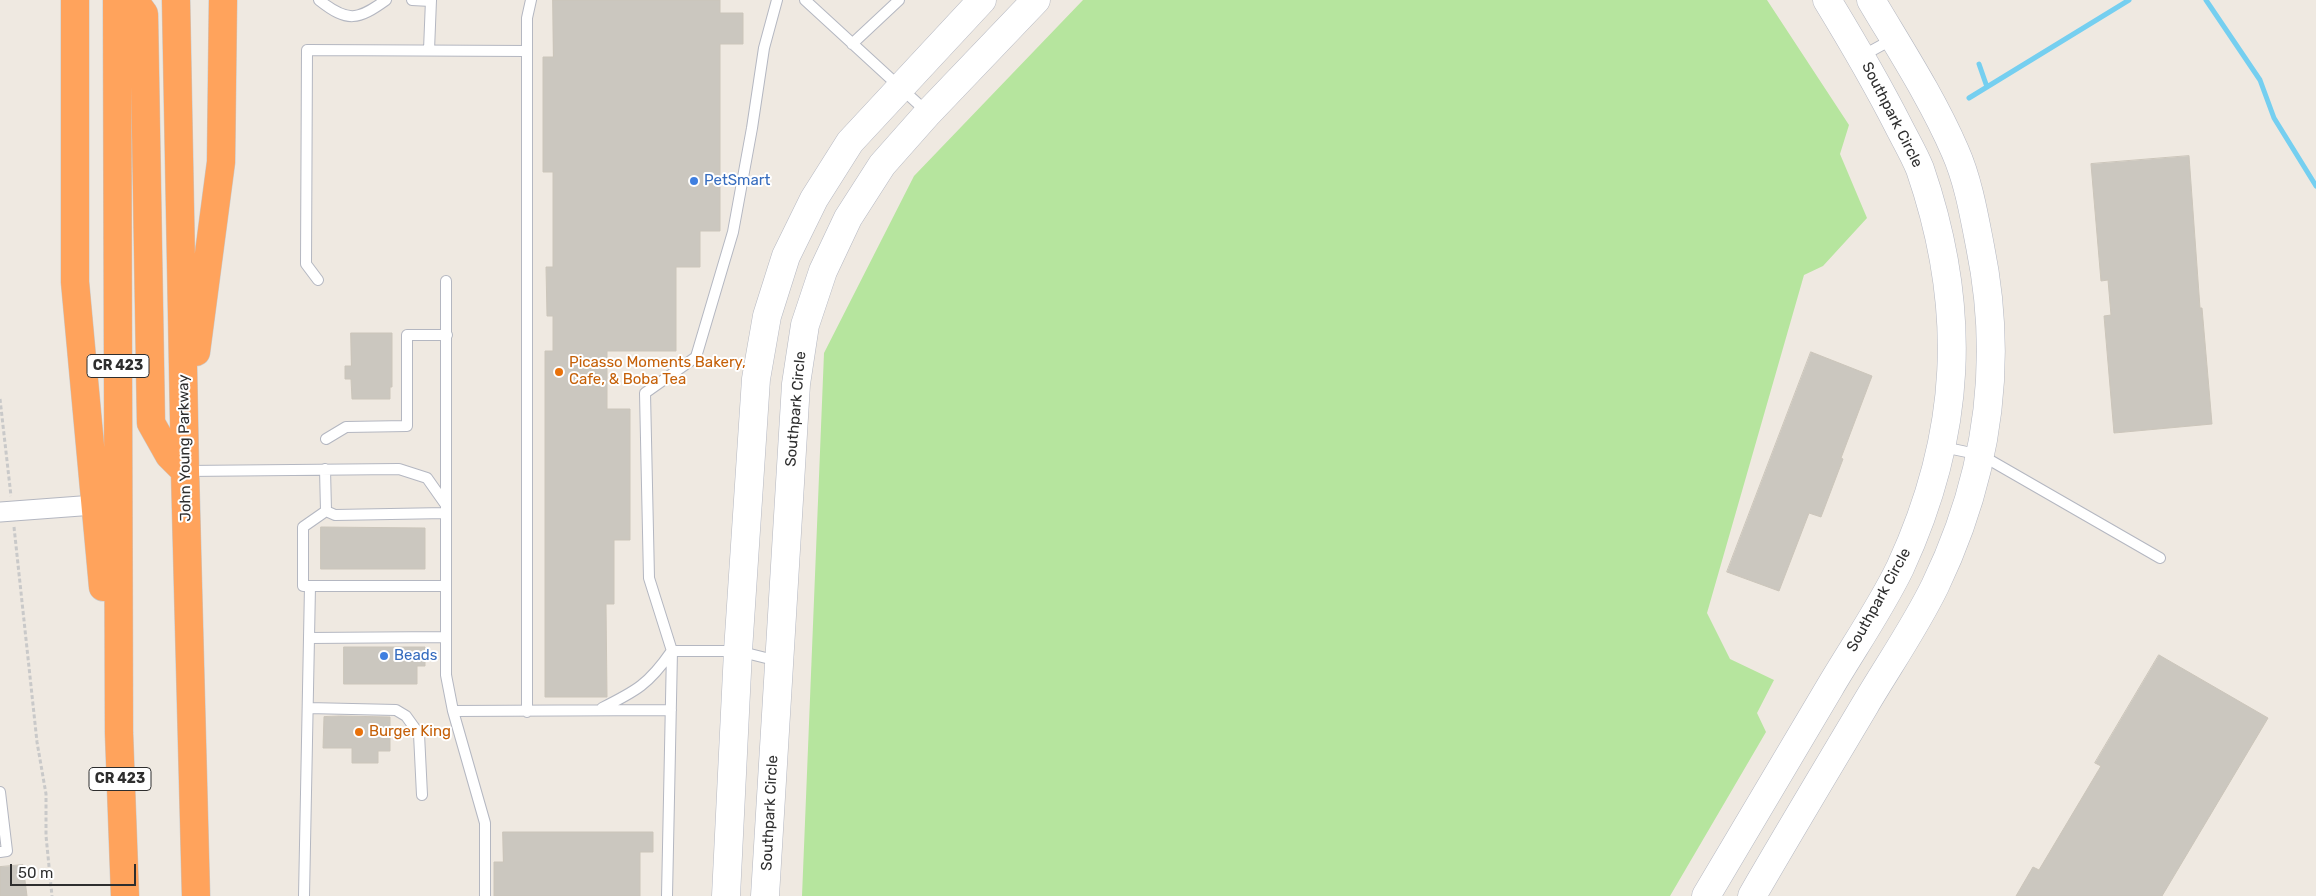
<!DOCTYPE html>
<html>
<head>
<meta charset="utf-8">
<style>
	body { margin:0 }
	#map { position:relative; width:2316px; height:896px; overflow:hidden; background:#efe9e1; font-family:Rubik,sans-serif }
	canvas { display:block }
	.scale { position:absolute; left:10px; top:864px; width:126px; height:22px; box-sizing:border-box; border:2px solid #2e2e2e; border-top:0; padding-left:6px; font-size:15px; line-height:18px; white-space:nowrap; color:#2e2e2e; -webkit-text-stroke:4px #fff; paint-order:stroke }
</style>
</head>
<body>
<div id="map">
<canvas width="2316" height="896"></canvas>
<div class="scale">50 m</div>
</div>
<script>
const ctx = document.querySelector('canvas').getContext('2d');
ctx.lineJoin = 'round';
function fillPath(path, color) { ctx.fillStyle = color; ctx.fill(path, 'evenodd'); }
function trace(path, color, width, dash) { ctx.strokeStyle = color; ctx.lineWidth = width; ctx.lineCap = dash ? 'butt' : 'round'; ctx.setLineDash(dash || []); ctx.stroke(path); }
function write(font, color, halo, rows, align = 'center') {
  ctx.font = font + ' Rubik,sans-serif'; ctx.lineWidth = 4; ctx.setLineDash([]); ctx.textBaseline = 'middle'; ctx.strokeStyle = halo; ctx.fillStyle = color; for (const [text, x, y, turn = 0] of rows) {
    ctx.save(); ctx.translate(x, y); ctx.rotate((+turn || 0) * Math.PI / 180); ctx.textAlign = isNaN(turn) ? turn : align; if (halo) ctx.strokeText(text, 0, 0); ctx.fillText(text, 0, 0); ctx.restore();
  }
}
const green = new Path2D(`
	M1083,0H1767L1849,125L1840,154L1867,218L1823,266L1804,275L1707,613L1730,659L1774,680L1757,713L1766,732L1670,896H802L824,353L914,176Z`);
const stream = new Path2D(`
	M2206,0L2260,80L2274,118L2316,186
	M1979,64L1987,87
	M1969,98L2129,0`);
const building = new Path2D(`
	M553,0H720V13H743V44H720V231H700V267H676V351H607V409H630V540H614V604H606L607,697H545V351H553V316H547L546,267H553V172H543V57H553Z
	M2189,156L2200,308H2202L2212,424L2114,433L2104,316L2111,315L2108,280L2101,281L2091,164Z
	M351,333H392V387H390V399H352L351,379H345V366H351Z
	M1811,352L1872,376L1841,458L1843,459L1821,517L1809,513L1779,591L1727,572Z
	M321,527L425,528V569H321Z
	M344,647H425V666H417V684H344Z
	M2159,655L2268,718L2162,896H2016L2033,867L2039,870L2101,766L2095,763Z
	M340,716L390,717V751H378V763H352V748H323L324,717Z
	M503,832H653V852H640V896H494V862H503Z
	M23,865L27,896H0V867Z`);
const path = new Path2D(`
	M0,399L11,496
	M14,527L37,742L46,794V836L52,896`);
const lane = new Path2D(`
	M319,0C348,23 358,20 386,0
	M412,0L431,1
	M805,0L927,112
	M852,44L899,0
	M429,50L431,0
	M1862,56L1893,39
	M318,280L306,264L307,50L527,51
	M446,281V675L453,711L485,823V896
	M326,439L346,427L407,426V335H447
	M1943,447L1981,455L2160,558
	M325,469L326,511L303,527V586H446
	M186,471L399,469L427,478L446,505
	M326,511L335,515L446,513
	M309,638L446,637
	M672,651H738L778,661
	M308,708L396,710L406,716L419,734L422,795
	M602,708C636,691 649,684 671,652
	M453,711L671,710
	M527,712V18L531,0
	M0,792L7,851L0,852
	M304,896L310,586
	M667,896L672,651L649,578L645,393L696,357L733,232L752,128L764,48L777,0`);
const street = new Path2D(`
	M0,512L94,505`);
const secondary = new Path2D(`
	M726,896L738,651L756,379L767,316L786,256L814,199L850,142L982,0
	M765,896L796,384L805,325L823,271L848,218L882,165L928,113L1036,0
	M1706,896C1747,826 1789,757 1830,687C1853,648 1880,609 1900,568C1962,434 1968,309 1920,169C1914,154 1905,139 1898,125C1876,82 1852,41 1827,0
	M1752,896C1789,832 1827,769 1865,705C1888,666 1915,627 1935,586C1987,478 2004,363 1980,246C1974,215 1968,180 1955,151C1932,98 1900,49 1871,0`);
const highway = new Path2D(`
	M75,0V282L103,587
	M117,0L119,733L125,896
	M134,0L144,14L151,423L169,455L185,471
	M176,0L185,471L196,896
	M196,352L221,162L223,0`);
const markers = [
	[694,181,5,"#3f7fe0"],
	[559,372,5,"#e8710a"],
	[384,656,5,"#3f7fe0"],
	[359,732,5,"#e8710a"]
];
const shields = [
	[118,366,62],
	[120,779,62]
];
const shieldNames = [
	["CR 423",118,366],
	["CR 423",120,779]
];
const streetNames = [
	["Southpark Circle",1892,115,63],
	["Southpark Circle",796,409,-85],
	["John Young Parkway",185,448,-91],
	["Southpark Circle",1879,600,-61],
	["Southpark Circle",770,813,-87]
];
const shopNames = [
	["PetSmart",704,181],
	["Beads",394,656]
];
const foodNames = [
	["Picasso Moments Bakery,",569,363],
	["Cafe, & Boba Tea",569,380],
	["Burger King",369,732]
];
fillPath(green, '#b6e59e');
trace(stream, '#75cff0', 5);
fillPath(building, '#cbc7bf');
trace(building, '#cbc5ba', 1);
trace(lane, '#b4b7c1', 12);
trace(street, '#b4b7c1', 21);
trace(secondary, '#b4b7c1', 29);
trace(highway, '#c9c9c9', 29);
trace(path, '#c9c9c9', 3, [4, 2.5]);
trace(lane, '#fff', 10);
trace(street, '#fff', 19);
trace(secondary, '#fff', 28);
trace(highway, '#ffa35c', 28);
for (const [x, y, r, color] of markers) { const dot = new Path2D(); dot.arc(x, y, r, 0, 2 * Math.PI); ctx.fillStyle = color; ctx.fill(dot); trace(dot, '#fff', 2); }
for (const [x, y, w] of shields) { const box = new Path2D(); box.roundRect(x - w / 2, y - 11.5, w, 23, 4); ctx.fillStyle = '#fff'; ctx.fill(box); trace(box, '#2e2e2e', 1); }
write('bold 14px', '#2e2e2e', null, shieldNames);
write('15px', '#2e2e2e', '#fff', streetNames);
write('15px', '#366cbe', '#fff', shopNames, 'left');
write('15px', '#c56008', '#fff', foodNames, 'left');
</script>
</body>
</html>
